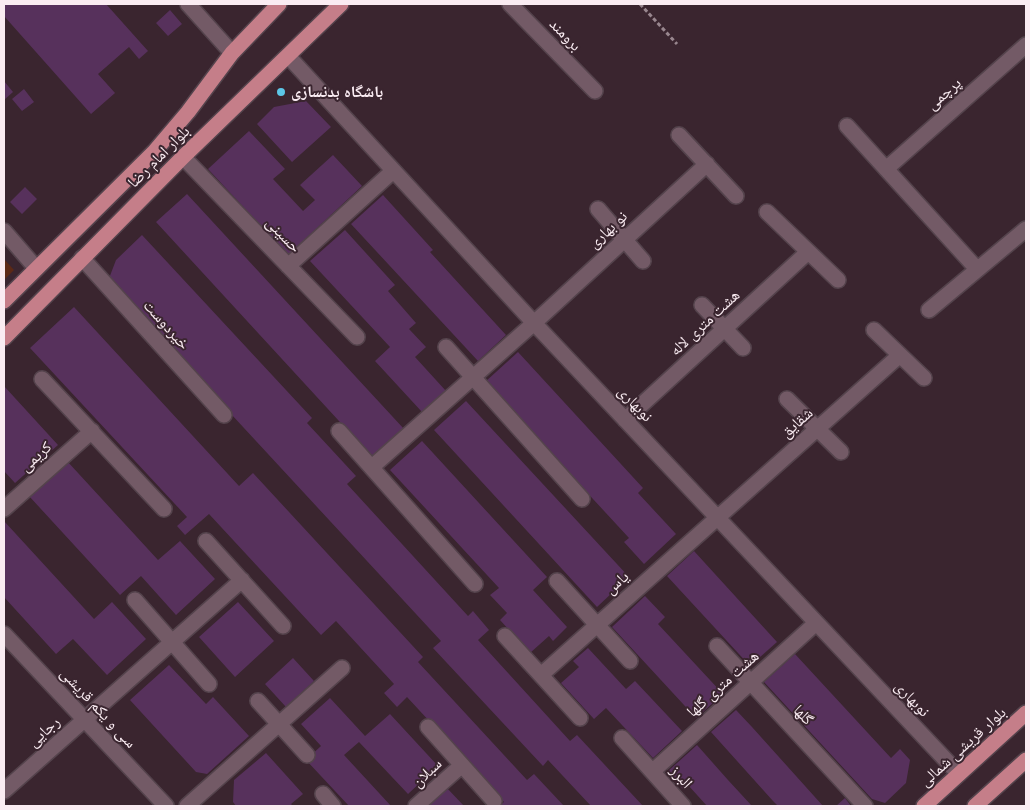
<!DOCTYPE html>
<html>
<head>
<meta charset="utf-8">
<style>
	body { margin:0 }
	#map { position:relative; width:1030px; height:810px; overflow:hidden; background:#3a252f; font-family:Montserrat,sans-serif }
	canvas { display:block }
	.frame { position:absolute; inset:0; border:5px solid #faecf2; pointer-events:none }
</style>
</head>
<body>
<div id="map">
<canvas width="1030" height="810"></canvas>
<div class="frame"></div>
</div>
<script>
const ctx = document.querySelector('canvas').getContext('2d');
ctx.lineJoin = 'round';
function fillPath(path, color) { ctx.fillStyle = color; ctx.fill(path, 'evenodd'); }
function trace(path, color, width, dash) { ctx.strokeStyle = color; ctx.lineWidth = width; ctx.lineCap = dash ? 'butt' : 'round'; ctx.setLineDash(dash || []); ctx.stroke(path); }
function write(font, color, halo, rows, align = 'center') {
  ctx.font = font + ' Montserrat,"Noto Naskh Arabic",sans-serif'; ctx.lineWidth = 4; ctx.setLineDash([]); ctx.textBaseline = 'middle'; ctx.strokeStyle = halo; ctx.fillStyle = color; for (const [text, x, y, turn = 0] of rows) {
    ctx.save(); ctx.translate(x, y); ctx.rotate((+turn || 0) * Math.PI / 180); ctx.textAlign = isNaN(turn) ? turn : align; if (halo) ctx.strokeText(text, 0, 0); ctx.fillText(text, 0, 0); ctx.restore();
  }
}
const green = new Path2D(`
	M4,259L14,270L4,280Z`);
const building = new Path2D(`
	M4,4H106L148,51L139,59L129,47L98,74L115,93L91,114L4,16Z
	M170,10L182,24L168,36L156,23Z
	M4,81L13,92L4,100Z
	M24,89L34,102L22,111L12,99Z
	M306,101L331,127L292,162L257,124L274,107Z
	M249,131L285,169L273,179L303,211L315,200L300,185L333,155L362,186L288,255L208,169Z
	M25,187L37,199L22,214L10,202Z
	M187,194L404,429L373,458L156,222Z
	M383,195L433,250L430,252L506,335L478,361L351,224Z
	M345,230L395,285L388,291L416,323L409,329L426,347L415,357L446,391L422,412L375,361L390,347L310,261Z
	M142,235L312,418L307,423L356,476L347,484L468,616L473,611L489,630L478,640L570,741L577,735L643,806H591L548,760L543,766L433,648L441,641L108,281L116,260Z
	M74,307L239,486L253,473L423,657L418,662L527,780L534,774L564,806H499L504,802L407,697L397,707L384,693L394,684L336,621L321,635L209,514L185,535L177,526L187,517L30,348Z
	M518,352L643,488L638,493L676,534L644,564L624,542L629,538L485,382Z
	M4,386L58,445L15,483L4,471Z
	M466,401L629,577L597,607L434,430Z
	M422,441L547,577L533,590L567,627L553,641L549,636L530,653L500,620L507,613L490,595L499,588L390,470Z
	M67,461L158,560L180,541L215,579L176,615L141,576L120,595L29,496Z
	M4,521L94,619L112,602L146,639L107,675L73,639L56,654L4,597Z
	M694,551L777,642L750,666L667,576Z
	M645,596L665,617L658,624L723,694L696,718L612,627Z
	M238,602L274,641L235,677L199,637Z
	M588,648L626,689L635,681L682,731L653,758L606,708L594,719L561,683L579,667L573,661Z
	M795,654L891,758L900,749L910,760L906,783L885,803L872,799L764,682Z
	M293,658L314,681L286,707L265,684Z
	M169,665L206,704L213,697L249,736L207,774L196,772L130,700Z
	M330,698L365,736L390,714L438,766L408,794L359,742L344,755L391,806H349L306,760L321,746L301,724Z
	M736,710L752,727L823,806H778L773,801L711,732Z
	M697,745L728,780L752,806H707L688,785L683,789L667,772Z
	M266,753L303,794L291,804L293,806H236L233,802L234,780Z
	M446,787L464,806H425Z
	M845,798L851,806H836Z`);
const path = new Path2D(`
	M640,4L677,44`);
const minor = new Path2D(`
	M188,4L232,53
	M510,4L595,91
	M288,56L534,323L959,774
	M847,126L977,269
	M679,135L736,196
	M183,157L357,337
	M886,169L1026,45
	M598,209L643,261
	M767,212L838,280
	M4,231L36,268
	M82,258L224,415
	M288,266L393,171
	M702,305L743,348
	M929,310L1026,229
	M874,330L924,378
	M446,347L582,499
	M42,379L164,509
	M787,399L841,452
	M625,420L808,252
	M339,431L475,584
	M372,467L534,323L707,164
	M4,509L92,431
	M206,541L283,626
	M557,581L630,661
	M135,600L209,684
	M4,634L166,806
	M505,636L580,718
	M717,646L865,806
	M541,675L900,355
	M258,701L307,755
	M428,727L494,801
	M622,738L683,806
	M653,771L816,623
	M4,791L242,580
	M323,794L333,806
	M187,806L342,668
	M416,806L462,765`);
const major = new Path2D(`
	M4,301L154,152L188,112L232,53L279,4
	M4,338L183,157L341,4
	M924,806L1026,713
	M975,806L1026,760`);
const markers = [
	[281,92,5,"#5cc7e7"]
];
const streetNames = [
	["برومند",565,35,46],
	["پرچمی",944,94,-41],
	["بلوار امام رضا",159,157,-45],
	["نو بهاری",608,230,-43],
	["حسینی",283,235,46],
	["هشت متری لاله",705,323,-43],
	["خیردوست",166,325,48],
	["نوبهاری",635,404,47],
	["شقایق",797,423,-42],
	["کریمی",36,457,-42],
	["یاس",617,583,-42],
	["هشت متری گلها",723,684,-42],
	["نوبهاری",912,699,47],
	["سی و یکم قریشی",98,708,47],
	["گلها",803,715,47],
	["رجایی",44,732,-42],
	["بلوار قریشی شمالی",963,747,-42],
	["سبلان",427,773,-43],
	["البرز",681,777,49]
];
const poiNames = [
	["باشگاه بدنسازی",291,92]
];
fillPath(green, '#5c2916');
fillPath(building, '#57315c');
trace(minor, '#54434c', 18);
trace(major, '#54434c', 18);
trace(path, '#98868e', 3, [4, 2.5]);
trace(minor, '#735a66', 15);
trace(major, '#c57e89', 15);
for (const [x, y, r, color] of markers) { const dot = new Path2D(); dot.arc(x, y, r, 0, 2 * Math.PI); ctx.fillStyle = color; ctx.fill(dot); trace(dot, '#3a252f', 2); }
write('16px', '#faecf2', '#3a252f', streetNames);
write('bold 16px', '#faecf2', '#3a252f', poiNames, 'left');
</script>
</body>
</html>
